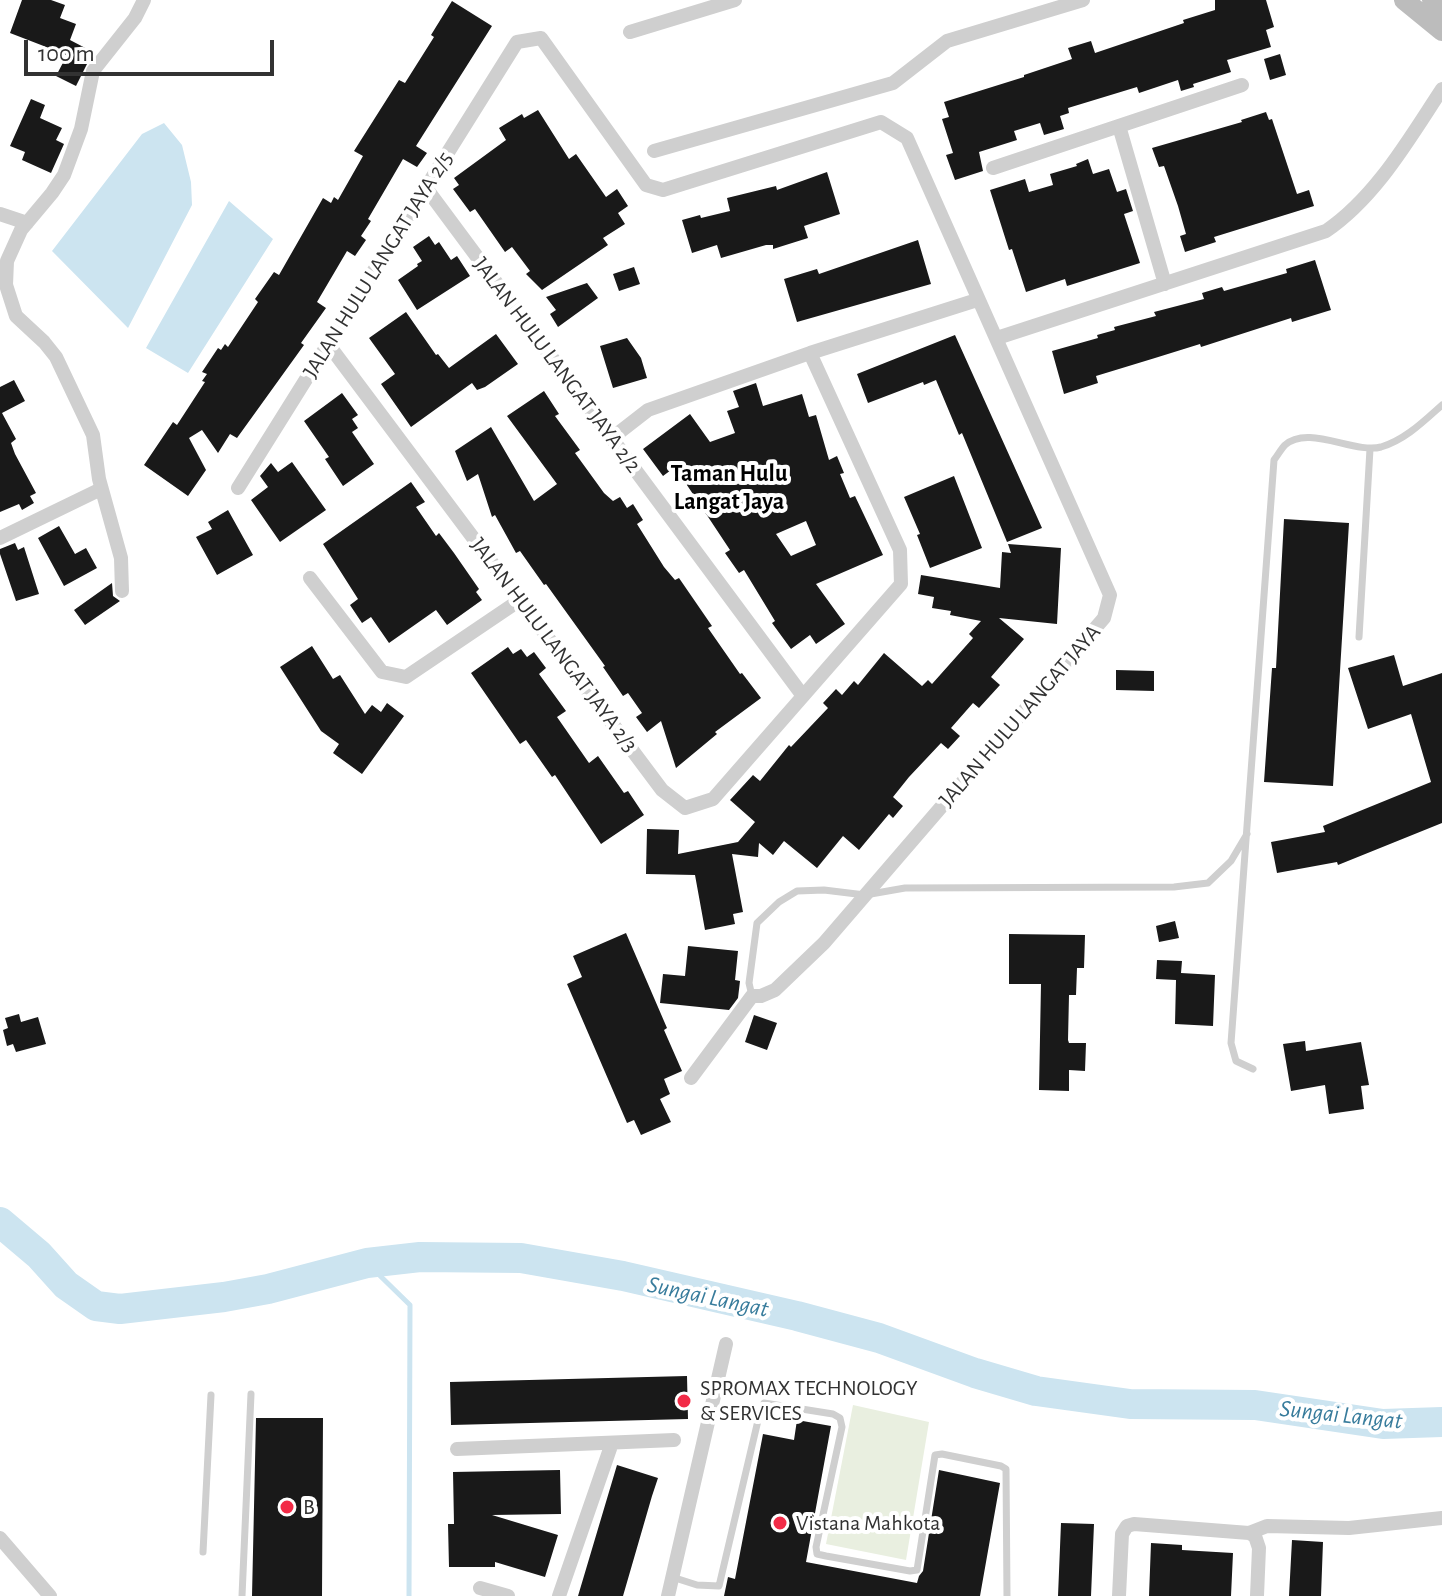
<!DOCTYPE html>
<html>
<head>
<meta charset="utf-8">
<style>
	body { margin:0 }
	#map { position:relative; width:1442px; height:1596px; overflow:hidden; background:#fff; font-family:"Alegreya Sans",sans-serif }
	canvas { display:block }
	.scale { position:absolute; left:24px; top:40px; width:250px; height:36px; box-sizing:border-box; border:4px solid #323232; border-top:0; padding-left:10px; font-size:24px; line-height:28px; white-space:nowrap; color:#323232; -webkit-text-stroke:6px #fff; paint-order:stroke }
</style>
</head>
<body>
<div id="map">
<canvas width="1442" height="1596"></canvas>
<div class="scale">100 m</div>
</div>
<script>
const ctx = document.querySelector('canvas').getContext('2d');
ctx.lineJoin = 'round';
function fillPath(path, color) { ctx.fillStyle = color; ctx.fill(path, 'evenodd'); }
function trace(path, color, width, dash) { ctx.strokeStyle = color; ctx.lineWidth = width; ctx.lineCap = dash ? 'butt' : 'round'; ctx.setLineDash(dash || []); ctx.stroke(path); }
function write(font, color, halo, rows, align = 'center') {
  ctx.font = font + ' "Alegreya Sans",sans-serif'; ctx.lineWidth = 8; ctx.setLineDash([]); ctx.textBaseline = 'middle'; ctx.strokeStyle = halo; ctx.fillStyle = color; for (const [text, x, y, turn = 0] of rows) {
    ctx.save(); ctx.translate(x, y); ctx.rotate((+turn || 0) * Math.PI / 180); ctx.textAlign = isNaN(turn) ? turn : align; if (halo) ctx.strokeText(text, 0, 0); ctx.fillText(text, 0, 0); ctx.restore();
  }
}
const green = new Path2D(`
	M853,1405L929,1422L906,1560L826,1544Z`);
const water = new Path2D(`
	M164,123L182,145L191,182L192,205L128,328L52,251L142,134Z
	M229,201L273,239L188,373L146,348Z`);
const stream = new Path2D(`
	M367,1263L410,1305L409,1596`);
const river = new Path2D(`
	M0,1222L39,1255L66,1285L96,1306L120,1309L224,1297L268,1289L367,1263L420,1257L521,1258L623,1276L797,1316L879,1338L975,1373L1036,1391L1130,1404L1255,1405L1383,1424L1442,1422`);
const building = new Path2D(`
	M22,0H51L65,5L60,18L76,24L70,40L93,52L76,86L56,76L67,55L10,33Z
	M1215,0H1266L1274,27L1266,30L1271,47L1227,60L1231,72L1193,84L1194,87L1181,91L1178,80L1139,93L1137,87L1068,108L1069,113L1060,116L1064,129L1044,135L1040,123L1014,131L1017,140L979,152L983,171L955,180L946,155L953,153L942,119L949,117L944,102L1024,77V75L1072,59L1068,48L1091,41L1095,53L1184,23L1183,20L1215,10Z
	M452,1L492,26L416,146L427,153L417,167L403,159L368,219L371,221L361,236L366,240L355,256L347,251L317,302L326,308L301,343L304,345L237,438L230,434L218,453L202,430L189,438L206,470L188,496L144,465L173,422L177,425L205,382L202,381L207,374L202,372L218,348L221,350L225,344L228,347L258,302L255,299L274,272L279,275L323,198L331,203L334,197L338,200L363,156L354,151L399,80L405,83L434,37L431,35Z
	M1280,54L1286,75L1270,80L1264,59Z
	M31,99L45,105L40,118L62,128L56,140L64,144L51,173L22,160L25,152L10,146Z
	M538,110L569,159L576,154L606,197L617,189L628,206L618,213L625,224L603,238L608,245L542,290L526,274L530,271L512,247L505,252L475,209L470,212L453,189L459,185L454,178L506,140L499,128L522,114L524,118Z
	M1266,112L1269,120L1272,119L1297,194L1309,190L1314,206L1214,237L1216,242L1185,252L1180,236L1186,234L1178,206L1164,166L1159,167L1152,148L1242,122L1241,120Z
	M1088,159L1093,174L1109,169L1117,192L1126,189L1133,211L1124,214L1140,263L1067,286L1065,279L1026,292L1012,249L1009,250L990,190L1025,179L1029,192L1053,185L1050,174L1077,166L1076,164Z
	M827,172L840,214L804,226L808,238L773,249V245H766L721,258L717,245L692,253L682,220L700,215L701,218L730,211L727,198L776,186L777,190Z
	M429,236L435,245L439,242L451,260L457,256L470,276L417,310L398,280L418,266L417,264L422,261L413,247Z
	M918,240L931,284L797,322L784,279L817,269L819,274Z
	M1315,260L1331,310L1292,322L1291,318L1201,347L1200,344L1155,358L1096,376L1098,383L1064,394L1052,351L1098,338L1097,335L1115,330L1114,327L1156,316L1154,312L1204,299L1202,293L1222,287L1224,291L1287,273L1286,269Z
	M634,267L640,284L619,291L613,274Z
	M587,283L598,298L558,327L550,314L556,310L546,297Z
	M406,312L436,355L438,354L449,368L496,334L518,364L485,387L477,390L472,383L411,427L381,384L395,374L369,338Z
	M955,335L1042,528L1007,542L962,433L959,435L936,380L924,385L923,382L868,403L857,374Z
	M627,338L641,358L647,378L613,388L600,346Z
	M14,380L25,401L2,413L16,439L11,443L15,454L36,493L30,496L34,503L22,510L19,504L0,512V387Z
	M756,383L763,406L802,394L809,417L816,415L829,460L837,456L844,473L840,474L850,498L855,496L883,555L816,584L845,624L816,644L810,635L791,649L772,623L775,621L744,570L739,573L725,553L730,550L675,467L663,476L643,449L690,414L710,442L735,433L727,411L739,407L733,391ZM806,521L816,545L791,556L776,534Z
	M544,391L559,414L555,416L580,450L575,453L604,493L613,501L620,497L627,508L633,504L643,520L637,524L664,567L675,580L679,578L712,626L708,628L740,674L742,673L761,698L715,732L717,734L676,768L661,721L647,732L636,717L642,713L628,693L623,696L603,667L605,666L546,584L544,585L520,551L516,553L495,515L492,517L478,474L467,481L455,451L491,427L534,501L557,484L507,416Z
	M342,393L358,415L352,419L358,428L352,432L374,464L343,486L325,459L329,457L304,421Z
	M292,462L326,510L280,542L251,500L268,487L260,476L271,463L278,472Z
	M954,476L982,548L930,568L917,535L920,534L904,497Z
	M411,482L425,502L416,507L436,536L439,533L454,553L479,589L476,592L482,600L447,625L436,610L389,643L371,617L362,623L350,605L358,599L323,544Z
	M228,510L253,555L217,575L196,537L212,529L208,522Z
	M1284,519L1349,523L1333,786L1264,782L1272,668H1276Z
	M59,526L75,554L86,548L97,568L64,586L38,538Z
	M15,543L18,550L24,547L39,594L16,601L0,554V549Z
	M1008,544L1061,548L1057,624L999,618L1024,639L991,677L1000,685L979,708L973,703L951,728L960,736L948,749L941,743L909,777L893,797L903,806L893,818L889,814L859,850L843,836L817,868L784,841L773,855L759,843L758,857L732,854L743,912L733,914L735,924L705,930L695,875L646,874L647,829L679,830L678,854L738,842L755,822L730,800L753,775L760,781L789,745L791,747L828,708L823,703L836,689L842,695L854,681L858,685L884,653L922,686L928,680L932,684L973,638L969,634L981,621L950,615L951,611L932,608L934,597L918,594L921,575L1000,588L1002,552L1011,553Z
	M112,583L113,596L120,601L85,625L74,610Z
	M312,646L333,679L340,675L365,714L372,705L381,712L387,703L404,716L362,774L333,753L339,744L321,731L280,667Z
	M508,647L513,654L521,649L527,657L534,652L546,668L539,674L566,711L557,717L589,763L598,756L624,793L628,791L644,815L601,844L555,775L552,777L526,740L520,744L471,673Z
	M1394,655L1403,686L1442,673V823L1338,865L1337,862L1277,873L1271,842L1325,832L1323,826L1431,782L1411,714L1368,729L1348,668Z
	M1116,670L1154,671V691L1116,690Z
	M1175,921L1179,938L1159,942L1156,926Z
	M626,933L667,1028L664,1030L682,1071L664,1079L670,1094L660,1099L671,1122L641,1135L634,1120L627,1123L567,984L582,977L573,956Z
	M1009,934L1085,935L1084,968H1077L1076,995H1069L1068,1040L1069,1043H1086L1085,1071L1069,1070V1091L1039,1090L1041,984H1009Z
	M688,946L738,951L735,980L740,981L738,998L729,1010L660,1003L663,974L685,976Z
	M1157,960L1182,961L1181,973L1215,975L1213,1026L1175,1024L1176,980L1156,979Z
	M19,1014L21,1022L38,1017L46,1044L16,1052L13,1044L7,1046L3,1030L8,1028L5,1018Z
	M754,1015L777,1023L767,1050L745,1042Z
	M1305,1041L1306,1051L1361,1042L1369,1085L1361,1086L1364,1109L1329,1114L1325,1085L1291,1091L1283,1044Z
	M687,1376L688,1419L451,1425L450,1382Z
	M256,1418H323L322,1596H252Z
	M797,1420L831,1426L806,1562L917,1583L919,1576L923,1571L939,1470L1000,1483L980,1596H724L728,1577L735,1579L763,1434L794,1440Z
	M617,1465L658,1478L652,1496L623,1596H578Z
	M560,1470L561,1514L492,1515L558,1535L545,1577L495,1562V1567H449L448,1524H454L453,1472Z
	M1061,1523L1094,1524L1091,1596H1058Z
	M1292,1540L1323,1542L1321,1596H1289Z
	M1151,1543L1182,1545V1550L1233,1553L1231,1596H1149Z`);
const lane = new Path2D(`
	M1359,637L1370,449
	M752,996L749,983L757,923L779,902L797,891L824,890L865,895L905,888L1174,887L1208,883L1231,861L1247,834
	M1253,1069L1236,1061L1231,1043L1274,460C1278,455 1281,449 1285,445C1308,424 1354,454 1381,447C1405,440 1424,421 1442,405
	M203,1552L211,1395
	M672,1577L697,1585L719,1586L760,1412L764,1403L833,1414L840,1418L842,1427L816,1547L817,1554L826,1556L910,1571L917,1570L935,1455L942,1454L1001,1466L1006,1469L1007,1596
	M242,1596L251,1394`);
const street = new Path2D(`
	M630,32L735,0
	M1119,126L1165,284
	M654,151L893,83L947,41L1083,0
	M993,168L1242,85
	M426,188L803,696
	M0,214L27,223
	M997,338L1326,231C1376,197 1409,139 1442,89
	M328,344L662,790L685,808L713,799L901,584L900,550L810,353
	M612,438L648,410L810,353L977,300
	M238,488L517,42L541,38L646,185L663,190L881,122L907,138L1110,595L1104,618L824,943L775,990L761,996H752L691,1078
	M0,538L101,489
	M310,578L382,672L406,677L520,600
	M122,591L121,558L99,479L93,435L56,357L44,342L16,316L6,285L7,261L21,230L52,193L64,175L81,129L93,71L135,18L144,0
	M457,1449L674,1440
	M1249,1533L1267,1526L1349,1528L1442,1518
	M0,1538L50,1596
	M480,1588L508,1596
	M559,1596L612,1443
	M668,1596L726,1344
	M1119,1596L1122,1534L1127,1526L1134,1524L1249,1533L1255,1536L1259,1548L1257,1596`);
const secondary = new Path2D(`
	M1404,0L1442,31
	M1432,0L1442,9`);
const markers = [
	[684,1401,8,"#f22b47"],
	[287,1507,8,"#f22b47"],
	[780,1523,8,"#f22b47"]
];
const streetNames = [
	["JALAN HULU LANGAT JAYA 2/5",378,265,-58],
	["JALAN HULU LANGAT JAYA 2/2",557,365,53],
	["JALAN HULU LANGAT JAYA 2/3",554,645,53],
	["JALAN HULU LANGAT JAYA",1020,716,-49]
];
const poiNames = [
	["SPROMAX TECHNOLOGY",700,1388],
	["& SERVICES",700,1413],
	["B",303,1507],
	["Vistana Mahkota",796,1523]
];
const neighbourhoodNames = [
	["Taman Hulu",729,474],
	["Langat Jaya",729,502]
];
const waterNames = [
	["Sungai Langat",708,1297,12],
	["Sungai Langat",1341,1415,6]
];
fillPath(green, '#e9efe0');
fillPath(water, '#cce4f0');
trace(stream, '#cce4f0', 5);
trace(river, '#cce4f0', 30);
fillPath(building, '#191919');
trace(lane, '#cfcfcf', 7);
trace(street, '#cfcfcf', 14);
trace(secondary, '#bcbcbc', 20);
for (const [x, y, r, color] of markers) { const dot = new Path2D(); dot.arc(x, y, r, 0, 2 * Math.PI); ctx.fillStyle = color; ctx.fill(dot); trace(dot, '#fff', 3); }
write('22px', '#323232', '#fff', streetNames);
write('22px', '#323232', '#fff', poiNames, 'left');
write('bold 24px', '#000', '#fff', neighbourhoodNames);
write('italic 24px', '#387c9c', '#fff', waterNames);
</script>
</body>
</html>
